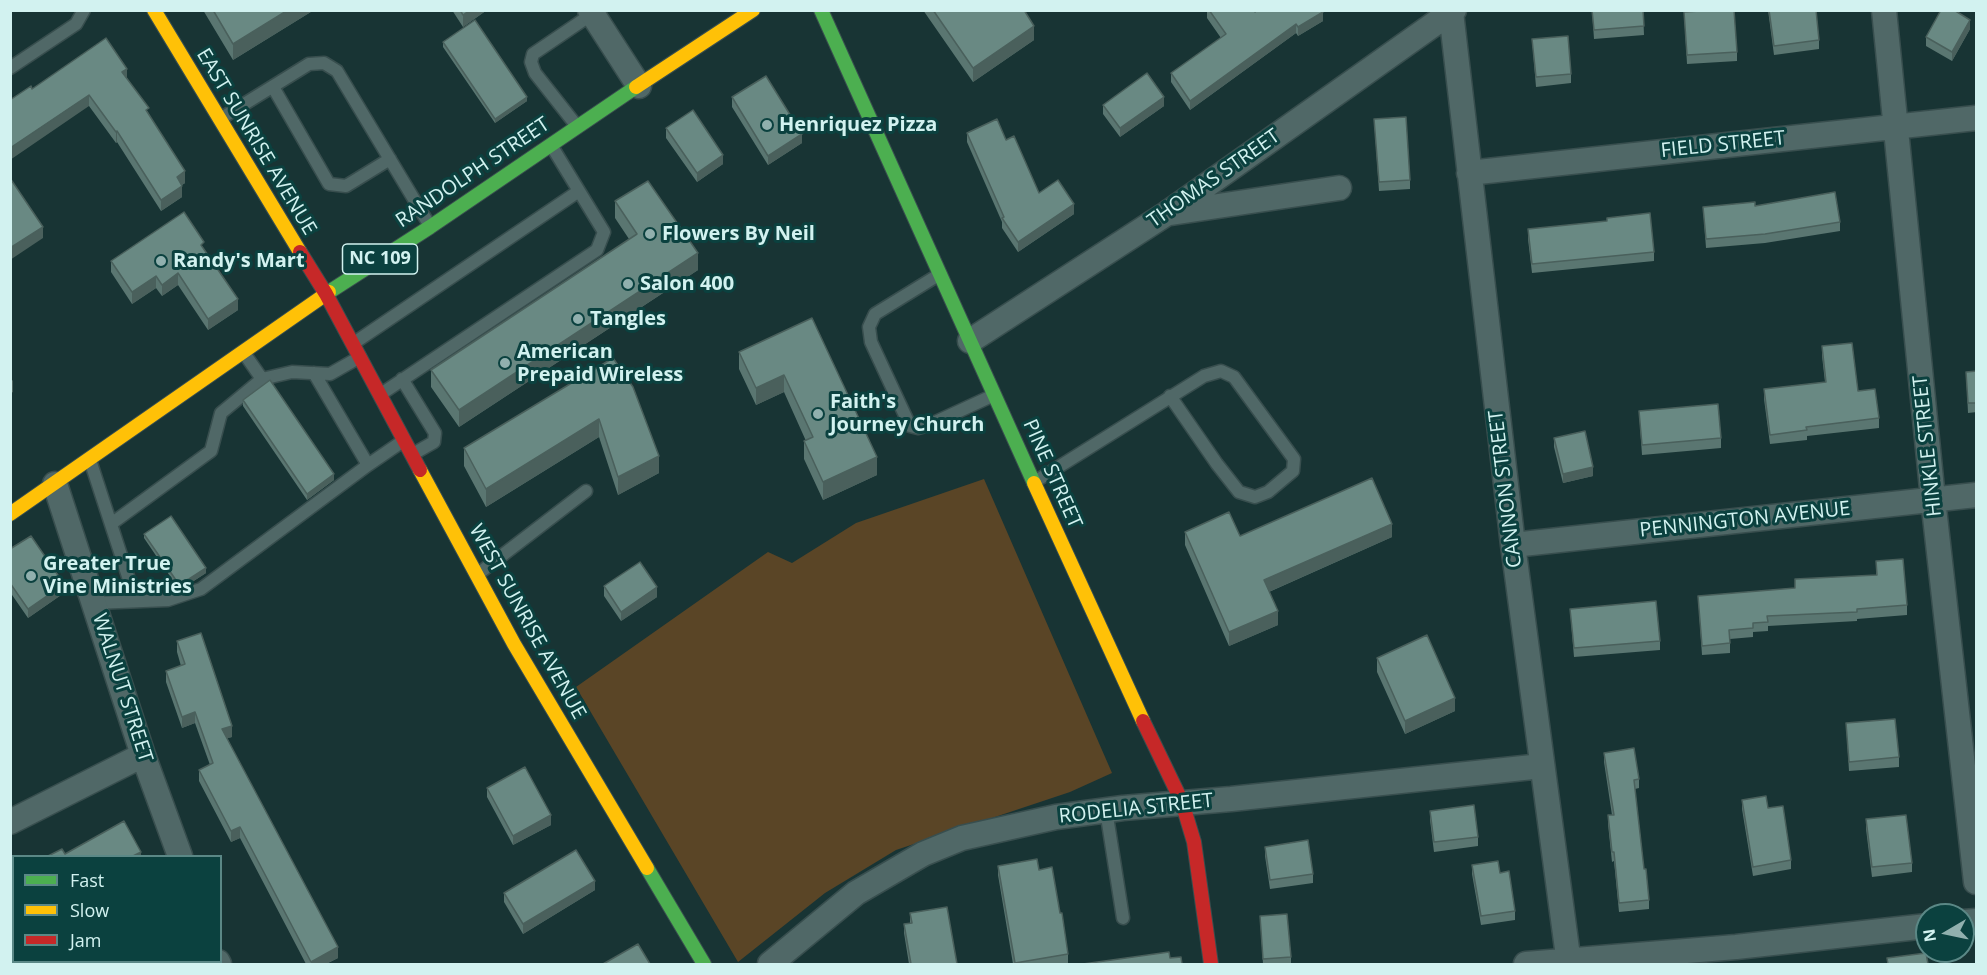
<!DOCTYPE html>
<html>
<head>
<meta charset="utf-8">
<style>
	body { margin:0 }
	#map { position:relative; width:1987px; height:975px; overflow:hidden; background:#183434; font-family:"Open Sans",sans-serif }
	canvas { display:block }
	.frame { position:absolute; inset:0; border:12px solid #d2f2f0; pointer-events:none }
	.legend { position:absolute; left:12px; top:855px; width:210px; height:108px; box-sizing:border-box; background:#0b413f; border:2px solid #5b8886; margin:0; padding:8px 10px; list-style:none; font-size:18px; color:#d2f2f0 }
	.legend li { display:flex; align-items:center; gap:12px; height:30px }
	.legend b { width:30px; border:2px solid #5b8886 }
	.north { position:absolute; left:1915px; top:903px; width:60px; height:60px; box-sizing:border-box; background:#0b413f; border:2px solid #5b8886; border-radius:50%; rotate:261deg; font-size:16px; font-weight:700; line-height:24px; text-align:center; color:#d2f2f0 }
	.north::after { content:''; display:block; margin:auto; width:21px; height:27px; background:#91b0ae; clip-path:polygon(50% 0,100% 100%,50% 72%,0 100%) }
</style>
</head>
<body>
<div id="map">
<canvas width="1987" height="975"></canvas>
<div class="frame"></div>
<ul class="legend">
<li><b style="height:8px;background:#4caf50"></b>Fast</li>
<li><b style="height:8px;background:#ffc107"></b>Slow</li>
<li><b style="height:8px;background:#c62828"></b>Jam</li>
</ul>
<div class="north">N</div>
</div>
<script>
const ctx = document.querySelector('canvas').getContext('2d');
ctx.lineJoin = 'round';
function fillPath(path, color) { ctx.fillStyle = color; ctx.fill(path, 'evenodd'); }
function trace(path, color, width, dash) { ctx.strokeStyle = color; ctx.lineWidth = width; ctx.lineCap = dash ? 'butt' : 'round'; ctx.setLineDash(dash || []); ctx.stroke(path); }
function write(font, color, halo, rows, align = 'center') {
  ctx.font = font + ' "Open Sans",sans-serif'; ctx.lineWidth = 6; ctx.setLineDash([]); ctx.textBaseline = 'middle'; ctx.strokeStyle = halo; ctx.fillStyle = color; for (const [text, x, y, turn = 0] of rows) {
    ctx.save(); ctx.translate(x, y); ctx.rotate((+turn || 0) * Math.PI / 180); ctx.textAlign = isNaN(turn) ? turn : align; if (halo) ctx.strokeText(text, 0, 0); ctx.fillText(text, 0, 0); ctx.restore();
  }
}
const green = new Path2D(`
	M984,479L1112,773L1070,792L896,850L825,893L738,962L576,687L768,552L792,563L856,523Z`);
const lane = new Path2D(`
	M10,68L76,24L84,10
	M273,87L329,184L346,186L390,159
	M220,119L309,64L324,63L337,71L430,226
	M576,125L535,73L531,62L533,54L592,14
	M940,274L875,314L869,327L871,342L910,426L918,428L929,425L994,395
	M354,343L579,191
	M244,353L262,379
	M314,373L368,465
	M402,379L435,433L434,442L413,454
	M381,394L597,250L604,232L551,145
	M90,460L136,601
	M1036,481L1204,376L1221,371L1234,377L1294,459L1293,471L1268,492L1255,497L1239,492L1217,464L1170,396
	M111,524L211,451L221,413L262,379L292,372L330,374L360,357
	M478,574L586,491
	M94,603L168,600L201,589L368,465L403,441
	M1106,810L1123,918`);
const street = new Path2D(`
	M590,10L639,86
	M1884,10L1933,499L1976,882
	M1451,12L1513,545L1569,964
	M1469,173L1976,118
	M1171,213L1339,188
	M970,341L1166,214L1454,10
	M55,484L143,755L180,856
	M1513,545L1976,495
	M10,822L143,755
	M1963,922L1976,921
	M10,941L14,957
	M218,962L219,964
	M770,964L856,893L923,854L962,838L1056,817L1123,808L1231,799L1542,766
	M1526,964L1736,947L1927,926`);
const fast = new Path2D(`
	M821,10L1034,483
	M329,292L430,227L636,87
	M647,868L704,964`);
const slow = new Path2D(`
	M154,10L300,252
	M636,87L753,10
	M420,470L514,644L647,868
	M1034,483L1143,721
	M10,514L329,292`);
const jam = new Path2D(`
	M300,252L326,294L420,470
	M1143,721L1182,802L1194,842L1211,964`);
const wall = new Path2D(`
	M203,10H314L233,60Z
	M452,10H487L463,27Z
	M923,10H1024L1034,40L973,82Z
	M1207,10H1254L1255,12L1323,21L1298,36L1296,33L1190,110L1171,82V73L1221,38L1207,18Z
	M1592,10H1643L1644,35L1594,39Z
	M1768,10H1816L1819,40V49L1774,55Z
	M1684,12L1737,52V61L1687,64Z
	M1970,29L1952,61L1926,46V37Z
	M1532,39L1571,74V83L1536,87Z
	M443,42L527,101L495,123L443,47Z
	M127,78L149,114L185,183L182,185V197L161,211L117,142L116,143L89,106L32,89Z
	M732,97L802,143L768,165L732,107Z
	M1103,105L1164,106L1120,137L1103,114Z
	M1374,119L1410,180V189L1379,191Z
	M666,128L723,164L697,182L666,138Z
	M967,133L1006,140L1039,193L1074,214L1018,252L1002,228V222L967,142Z
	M615,201L698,270L459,427L431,387V370L629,239L615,218Z
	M1703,207L1840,222V231L1765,243L1706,248Z
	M1607,221L1654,252V261L1532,273L1528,239V229Z
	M204,250L238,310L208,330L178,285L162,296L156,288L132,304L111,272V261Z
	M812,318L877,475L823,500L804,459V441H806L784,392L756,405L739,369V352Z
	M1822,346L1879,418V428L1807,436V440L1770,444L1764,399V389L1825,382L1822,356Z
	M613,358L659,473L618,495L599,437L486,507L464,466V448Z
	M1977,371V412L1968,413L1966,372Z
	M243,400L334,480L307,500L243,406Z
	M1639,411L1721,438V448L1642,455Z
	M1554,438L1593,476L1563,483L1554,447Z
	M1185,532L1240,536L1392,537L1269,592L1278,625L1229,646L1185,545Z
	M144,534L206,573L189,584L178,588L144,538Z
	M10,549L64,593L28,618L10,592Z
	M1876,561L1907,605V615L1857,619V621L1768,626V631L1753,632V637L1730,639V653L1702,655L1698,596L1795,588L1876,575Z
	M604,586L657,597L621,621L604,596Z
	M1570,609L1660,641V650L1574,657Z
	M177,641L232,737L227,738L338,958L326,964H306L240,838L231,842L199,781V770L210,765L195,723L182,728L166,682V671L181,666L177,652Z
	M1377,658L1455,711L1405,734L1377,672Z
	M1846,723L1899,757V767L1849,771Z
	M1604,753L1639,779V788L1635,789L1644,869L1649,900V909L1619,912L1614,861L1612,862L1608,824V815H1612L1604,762Z
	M487,788L551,825L513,845L487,797Z
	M1742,800L1768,808L1791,860V869L1753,876L1742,809Z
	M1430,811L1478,837V846L1434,852L1430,820Z
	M1866,819L1912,863V872L1872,877L1866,829Z
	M1265,847L1313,874V883L1270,889L1265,856Z
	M1472,865L1500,873L1515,911V920L1481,925L1472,874Z
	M998,866L1039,870L1060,913L1068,954V963L1060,964H1013L998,875Z
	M595,890L523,934L504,902V893Z
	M910,913L957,964H909L904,933V924L910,923Z
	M1260,916L1291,957V964H1263Z`);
const shadedWall = new Path2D(`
	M288,10H314L233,60V44Z
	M470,10H487L463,27V15Z
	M1323,12V21L1298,36V27Z
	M1970,20V29L1952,61V52Z
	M1296,24V33L1190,110V101Z
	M1034,26V40L973,82V68Z
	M127,69V80L122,72Z
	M89,95V106L10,160V148Z
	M527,97V101L495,123V119Z
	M1164,97V106L1120,137V128Z
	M117,131V142L116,143V132Z
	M802,134V143L768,165V156Z
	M723,155V164L697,182V173Z
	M185,171V183L177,188V177Z
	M182,186V197L161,211V200Z
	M1074,204V214L1018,252V242Z
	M43,227V238L10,260V248Z
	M698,253V270L459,427V410Z
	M178,273V285L162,296V285Z
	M156,276V288L132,304V292Z
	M238,299V310L208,330V319Z
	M784,375V392L756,405V388Z
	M13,380V392L10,394V382Z
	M599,419V437L486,507V489Z
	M659,456V473L618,495V477Z
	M877,457V475L823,500V482Z
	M1593,467V476L1563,483V474Z
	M334,474V480L307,500V494Z
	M1392,524V537L1264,594V580Z
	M206,568V573L189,584L178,588V583Z
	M64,584V593L28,618V609Z
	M657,587V597L621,621V612Z
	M1278,611V625L1229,646V632Z
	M1455,698V711L1405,734V721Z
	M195,712V723L182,728V717Z
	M232,726V737L222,740V729Z
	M551,815V825L513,845V836Z
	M240,827V838L231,842V831Z
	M141,852V856H133Z
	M595,881V890L523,934V924Z
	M338,947V958L326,964H311V962Z
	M134,962H147L134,964Z`);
const building = new Path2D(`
	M213,10H288L233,44Z
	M460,10H470L463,15Z
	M933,10H1024L1034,26L973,68Z
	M1209,10H1254L1255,12L1258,10H1322L1323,12L1298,27L1296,24L1190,101L1171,73L1226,34Z
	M1592,10H1643L1644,26L1594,30Z
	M1716,10H1734L1737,52L1687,55L1684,12Z
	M1769,10H1816L1819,40L1774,46Z
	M1941,10H1954L1970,20L1952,52L1926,37Z
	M475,20L527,97L495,119L443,42Z
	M1568,36L1571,74L1536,77L1532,39Z
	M106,38L127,69L122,72L149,108L146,110L185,171L177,177L182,186L161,200L117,131L116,132L89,95L10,148V100L31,86L32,89Z
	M1147,73L1164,97L1120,128L1103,105Z
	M766,76L802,134L768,156L732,97Z
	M693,110L723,155L697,173L666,128Z
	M1406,117L1410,180L1379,182L1374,119Z
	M997,119L1006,140L1014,136L1039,193L1058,180L1074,204L1018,242L1002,218L1004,217L967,133Z
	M10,178L43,227L10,248Z
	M648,181L698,253L459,410L431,370L637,234L615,201Z
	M1835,192L1840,222L1765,234L1706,239L1703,207L1755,202V206Z
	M184,212L204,242L201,245L238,299L208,319L178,273L162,285L156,276L132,292L111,261Z
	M1650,213L1654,252L1532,264L1528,229L1607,221V218Z
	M812,318L877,457L823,482L804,441L813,437L784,375L756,388L739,352Z
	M1852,343L1858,391L1875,389L1879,418L1806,427L1807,430L1770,435L1764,389L1826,382L1822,346Z
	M613,358L633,387L659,456L618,477L599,419L486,489L464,448Z
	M1977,371V403H1968L1966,372Z
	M270,380L334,474L307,494L243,400Z
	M1718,404L1721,438L1642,445L1639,411Z
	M1585,431L1593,467L1563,474L1554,438Z
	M1372,478L1392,524L1264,580L1278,611L1229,632L1185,532L1229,512L1240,536Z
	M171,516L206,568L189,579L178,583L144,534Z
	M31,536L64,584L28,609L10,583V549Z
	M1903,559L1907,605L1857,609V612L1767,616L1768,622L1753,623V628L1729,630L1730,643L1702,646L1698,596L1795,588V579L1877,575L1876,561Z
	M640,562L657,587L621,612L604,586Z
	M1656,601L1660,641L1574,648L1570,609Z
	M201,633L232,726L222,729L338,947L311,962L240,827L231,831L199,770L213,763L195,712L182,717L166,671L185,664L177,641Z
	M1427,635L1455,698L1405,721L1377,658Z
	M1895,719L1899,757L1849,762L1846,723Z
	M1634,748L1639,779L1634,780L1644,869H1646L1649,900L1619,903L1614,852H1612L1608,815H1614L1604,753Z
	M525,767L551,815L513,836L487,788Z
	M1766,796L1768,808L1783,806L1791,860L1753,867L1742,800Z
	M1474,805L1478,837L1434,842L1430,811Z
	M1906,815L1912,863L1872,867L1866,819Z
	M124,821L141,852L133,856H48L62,849L65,854Z
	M1308,840L1313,874L1270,880L1265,847Z
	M576,850L595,881L523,924L504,893Z
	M1037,859L1039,870L1052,867L1060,913H1062L1068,954L1015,963L998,866Z
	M1498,861L1500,873L1509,871L1515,911L1481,916L1472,865Z
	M947,907L957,964H911L904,924L912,923L910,913Z
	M1287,914L1291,957L1263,959L1260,916Z
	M638,944L650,964H603Z
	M1169,952L1170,958L1181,957L1182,964H1083Z
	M1926,953L1928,964H1888L1887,958Z
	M100,962H136V964H101Z`);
const markers = [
	[767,125,6,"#91b0ae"],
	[650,234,6,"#91b0ae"],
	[161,261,6,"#91b0ae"],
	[628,284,6,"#91b0ae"],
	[578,319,6,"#91b0ae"],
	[505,363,6,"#91b0ae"],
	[818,414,6,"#91b0ae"],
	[31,576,6,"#91b0ae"]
];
const shields = [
	[380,259,75]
];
const shieldNames = [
	["NC 109",380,259]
];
const poiNames = [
	["Henriquez Pizza",779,125],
	["Flowers By Neil",662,234],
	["Randy's Mart",173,261],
	["Salon 400",640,284],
	["Tangles",590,319],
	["American",517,352],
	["Prepaid Wireless",517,375],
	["Faith's",830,402],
	["Journey Church",830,425],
	["Greater True",43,564],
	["Vine Ministries",43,587]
];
const streetNames = [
	["EAST SUNRISE AVENUE",256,142,59],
	["FIELD STREET",1723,145,-6],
	["RANDOLPH STREET",473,173,-34],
	["THOMAS STREET",1214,179,-35],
	["HINKLE STREET",1928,446,-96],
	["PINE STREET",1052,474,66],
	["CANNON STREET",1506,489,-97],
	["PENNINGTON AVENUE",1745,520,-6],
	["WEST SUNRISE AVENUE",527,622,61],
	["WALNUT STREET",122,688,72],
	["RODELIA STREET",1136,809,-6]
];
fillPath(green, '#5a4526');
trace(lane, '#384e4e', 15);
trace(street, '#384e4e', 27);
trace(fast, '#384e4e', 16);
trace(slow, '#384e4e', 16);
trace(jam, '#384e4e', 16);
trace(lane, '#506867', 12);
trace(street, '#506867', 24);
trace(fast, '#4caf50', 14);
trace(slow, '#ffc107', 14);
trace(jam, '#c62828', 14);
fillPath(wall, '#5a7671');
fillPath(shadedWall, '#4a605c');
fillPath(building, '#698983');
trace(building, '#4a605c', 1.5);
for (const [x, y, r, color] of markers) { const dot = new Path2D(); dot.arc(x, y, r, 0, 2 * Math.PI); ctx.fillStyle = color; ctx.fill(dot); trace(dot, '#0b413f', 2); }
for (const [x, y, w] of shields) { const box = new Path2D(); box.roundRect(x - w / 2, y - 15, w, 30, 4.5); ctx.fillStyle = '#0b413f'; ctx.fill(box); trace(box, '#d2f2f0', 1.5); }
write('bold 18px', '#d2f2f0', null, shieldNames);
write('bold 20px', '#d2f2f0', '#0b413f', poiNames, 'left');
write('20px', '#d2f2f0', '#0b413f', streetNames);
</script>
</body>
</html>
